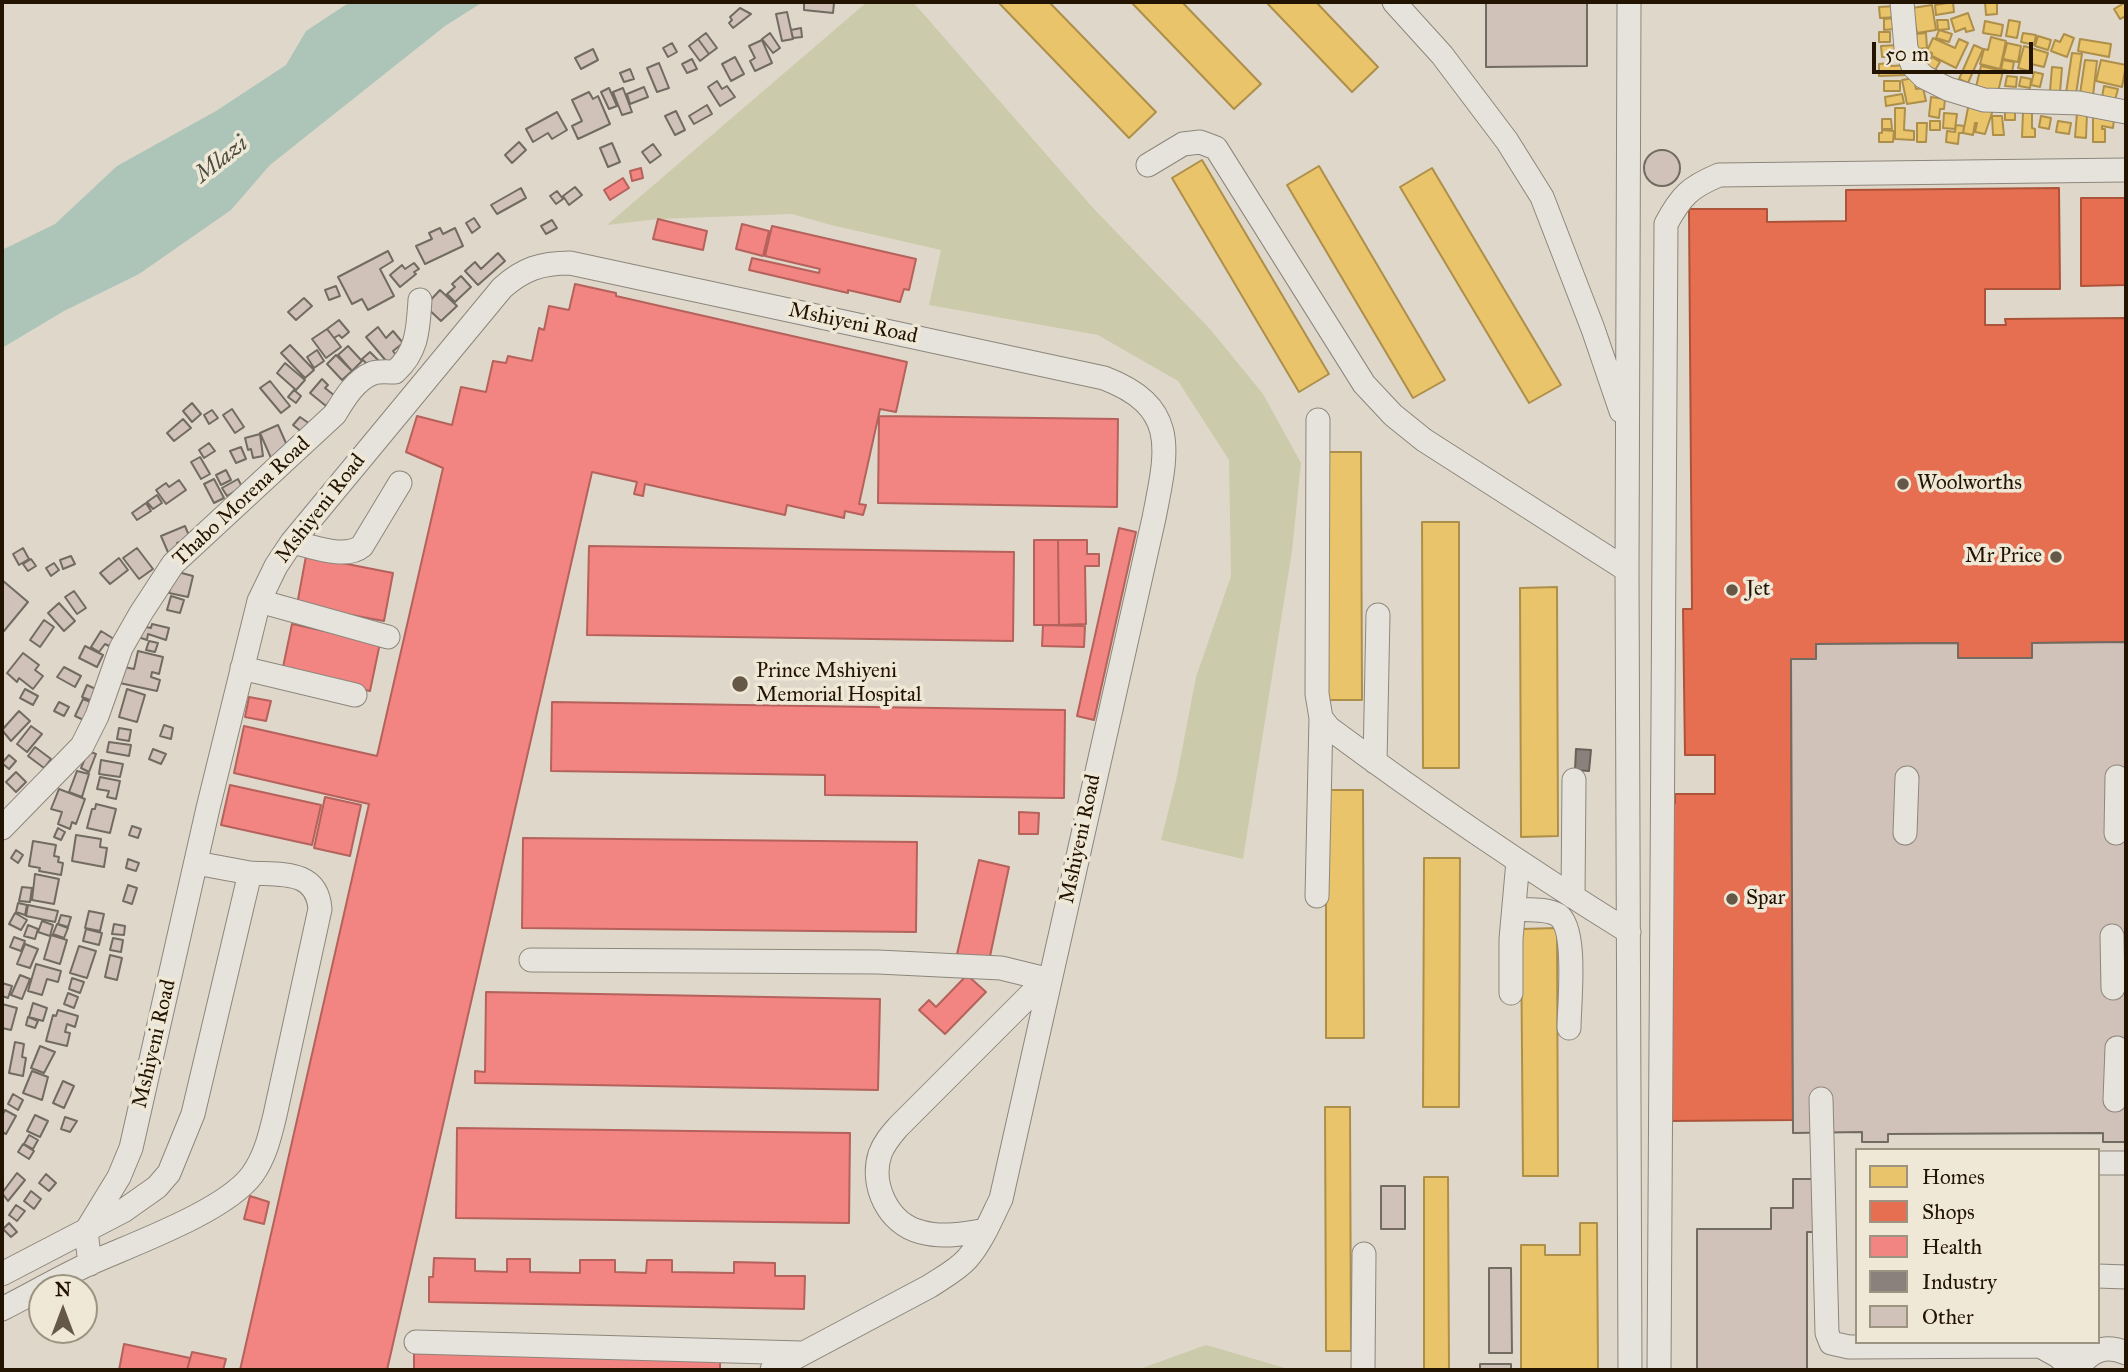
<!DOCTYPE html>
<html>
<head>
<meta charset="utf-8">
<style>
	body { margin:0 }
	#map { position:relative; width:2128px; height:1372px; overflow:hidden; background:#dfd8ca; font-family:"IM FELL Great Primer",serif }
	canvas { display:block }
	.frame { position:absolute; inset:0; border:4px solid #231301; pointer-events:none }
	.legend { position:absolute; left:1855px; top:1148px; width:245px; height:196px; box-sizing:border-box; background:#efe8d7; border:2px solid #9d9381; margin:0; padding:9px 12px; list-style:none; font-size:21px; color:#231301 }
	.legend li { display:flex; align-items:center; gap:14px; height:35px }
	.legend b { width:35px; border:2px solid #9d9381 }
	.north { position:absolute; left:28px; top:1274px; width:70px; height:70px; box-sizing:border-box; background:#efe8d7; border:2px solid #9d9381; border-radius:50%; rotate:0deg; font-size:19px; font-weight:700; line-height:28px; text-align:center; color:#231301 }
	.north::after { content:''; display:block; margin:auto; width:24px; height:32px; background:#655847; clip-path:polygon(50% 0,100% 100%,50% 72%,0 100%) }
	.scale { position:absolute; left:1872px; top:42px; width:161px; height:32px; box-sizing:border-box; border:4px solid #231301; border-top:0; padding-left:9px; font-size:21px; line-height:24px; white-space:nowrap; color:#231301; -webkit-text-stroke:5px #efe8d7; paint-order:stroke }
</style>
</head>
<body>
<div id="map">
<canvas width="2128" height="1372"></canvas>
<div class="frame"></div>
<ul class="legend">
<li><b style="height:19px;background:#e9c46a"></b>Homes</li>
<li><b style="height:19px;background:#e76f51"></b>Shops</li>
<li><b style="height:19px;background:#f28482"></b>Health</li>
<li><b style="height:19px;background:#8a817c"></b>Industry</li>
<li><b style="height:19px;background:#d1c2b9"></b>Other</li>
</ul>
<div class="north">N</div>
<div class="scale">50 m</div>
</div>
<script>
const ctx = document.querySelector('canvas').getContext('2d');
ctx.lineJoin = 'round';
function fillPath(path, color) { ctx.fillStyle = color; ctx.fill(path, 'evenodd'); }
function trace(path, color, width, dash) { ctx.strokeStyle = color; ctx.lineWidth = width; ctx.lineCap = dash ? 'butt' : 'round'; ctx.setLineDash(dash || []); ctx.stroke(path); }
function write(font, color, halo, rows, align = 'center') {
  ctx.font = font + ' "IM FELL Great Primer",serif'; ctx.lineWidth = 7; ctx.setLineDash([]); ctx.textBaseline = 'middle'; ctx.strokeStyle = halo; ctx.fillStyle = color; for (const [text, x, y, turn = 0] of rows) {
    ctx.save(); ctx.translate(x, y); ctx.rotate((+turn || 0) * Math.PI / 180); ctx.textAlign = isNaN(turn) ? turn : align; if (halo) ctx.strokeText(text, 0, 0); ctx.fillText(text, 0, 0); ctx.restore();
  }
}
const green = new Path2D(`
	M867,2H913L1094,209L1210,329L1263,394L1301,463L1292,551L1243,859L1161,840L1176,781L1196,677L1231,576L1229,460L1178,381L1098,335L929,305L941,250L831,225L792,214L658,219L607,225Z
	M1206,1345L1292,1370H1137Z`);
const water = new Path2D(`
	M350,2H483L445,26L270,165L231,210L139,274L64,311L2,348V250L55,224L117,166L216,111L286,65L306,31Z`);
const homes = new Path2D(`
	M998,2H1049L1156,112L1129,138Z
	M1131,2H1182L1261,84L1234,109Z
	M1266,2H1316L1378,67L1352,92Z
	M1953,2L1954,12L1936,15L1935,5Z
	M1985,2H1997V14L1986,15Z
	M2126,2V16L2120,19L2114,9Z
	M1932,5L1936,30L1917,33L1912,8Z
	M1896,6L1897,17L1880,18L1879,7Z
	M1968,13L1974,30L1966,32L1965,28L1955,32L1951,19Z
	M1894,18L1895,29L1884,30V19Z
	M1937,20H1948L1949,29L1938,30Z
	M2009,20L2020,22L2017,38L2006,36Z
	M1985,21L2003,25L2001,36L1983,33Z
	M1939,30L1952,34L1949,42L1936,38Z
	M1879,32H1890V42H1879Z
	M1926,33L1927,48L1917,49L1916,34Z
	M2023,33L2036,35L2034,45L2021,42Z
	M2064,34L2074,38L2067,57L2051,51L2055,40L2060,42Z
	M2038,36L2051,40L2048,50L2035,46Z
	M1991,37L2006,41L2000,69L1980,64L1984,49L1988,50Z
	M1933,38L1955,48L1959,39L1968,43L1956,68L1932,56V53L1927,51Z
	M2080,39L2111,44L2109,57L2078,51Z
	M2007,43L2021,46L2018,62L2003,59Z
	M1897,45L1898,57H1882L1881,46Z
	M1974,45L1983,49L1968,83L1959,79Z
	M2024,46L2048,53L2044,67L2031,64L2029,71L2018,68Z
	M1925,50L1929,61L1932,57L1940,62L1934,72L1916,53Z
	M2072,53L2082,54L2076,94L2066,93Z
	M2003,60L2014,62L2012,72L2001,69Z
	M2085,60L2097,61L2093,96L2080,94Z
	M2101,60L2126,65L2122,87L2096,81Z
	M1891,63V66L1908,65L1909,75L1879,76V64Z
	M1981,66L2003,71L1998,92L1976,87Z
	M2052,67L2062,68L2060,92L2050,91Z
	M2034,72L2043,74L2040,87L2031,85Z
	M2007,76L2017,77L2016,87L2005,86Z
	M2021,77L2031,79L2030,88L2019,86Z
	M1914,78L1916,89L1923,88L1926,101L1907,104L1902,80Z
	M1884,81H1900V91H1884Z
	M2104,86L2118,89L2115,100L2102,97Z
	M1902,94L1904,103L1886,106L1885,97Z
	M1931,97L1945,99L1944,109H1940L1939,118L1929,116Z
	M1969,103L1993,110L1985,134L1975,132L1977,123H1975L1973,135L1963,133Z
	M1895,108H1905L1904,130L1914,131V140L1895,139Z
	M2005,110H2015V120H2005Z
	M2023,112H2032V128L2035,129V137H2022Z
	M1944,113L1957,114L1955,129L1943,128Z
	M2077,113L2087,114L2086,138L2075,137Z
	M2093,113L2114,119L2113,128L2102,126V129H2105V142H2093Z
	M1992,116H2002L2004,135H1993Z
	M2041,116L2051,118L2049,129L2039,127Z
	M1882,119H1891L1892,129H1882Z
	M1930,121H1940V130H1930Z
	M2058,121L2071,123L2069,134L2056,132Z
	M1917,123H1927L1926,142H1917Z
	M1956,125L1964,126L1963,133H1959L1958,144L1946,142L1947,131L1955,132Z
	M1882,130L1894,131L1893,142H1879V133H1882Z
	M1202,160L1329,374L1299,392L1172,178Z
	M1319,166L1445,380L1413,398L1287,185Z
	M1432,168L1561,385L1529,403L1400,187Z
	M1325,452H1361L1362,700H1326Z
	M1422,522H1459V768H1423Z
	M1557,587L1558,836L1521,837L1520,588Z
	M1326,790H1363L1364,1038H1326Z
	M1424,858H1460L1459,1107H1423Z
	M1557,928L1558,1176H1523L1521,929Z
	M1325,1107H1350L1351,1351H1326Z
	M1424,1177H1448L1449,1370H1424Z
	M1580,1223H1597L1598,1370H1521V1245H1545V1255H1580Z`);
const shops = new Path2D(`
	M2059,188L2060,289H1985V325H2006L2005,319L2126,318V642L2032,643V658H1958V643L1816,644V659H1791L1793,1120L1669,1121L1667,803H1675V794H1715V755H1685L1683,609H1692L1689,209H1767V222L1846,221V190Z
	M2081,198H2126V285L2081,286Z`);
const health = new Path2D(`
	M641,168L643,178L632,181L630,171Z
	M623,178L629,188L610,200L604,190Z
	M658,219L707,231L703,250L653,239Z
	M742,224L769,231L763,256L736,249Z
	M772,226L916,259L909,290L904,289L900,302L848,290V293L749,270L752,258L819,273L820,269L765,256Z
	M575,284L616,293V296L907,362L896,412L880,409L859,504L866,505L863,515L845,511L844,518L787,505L785,515L645,484L643,496L634,494L637,482L592,472L387,1370H240L369,804L234,773L244,726L377,756L443,468L406,452L417,416L452,425L461,387L486,392L493,361L506,363L508,356L532,361L539,328L544,330L549,306L569,310Z
	M879,416L1118,419L1117,507L878,503Z
	M1119,528L1136,532L1094,720L1077,716Z
	M1034,540H1058L1059,625H1034Z
	M1058,540H1087V554H1099V566H1085L1086,624L1059,625Z
	M589,546L1014,552L1013,641L587,635Z
	M306,556L393,573L384,621L297,605Z
	M292,624L380,643L370,691L282,672Z
	M1043,625L1085,626L1084,647L1042,646Z
	M249,697L271,701L266,721L245,717Z
	M552,702L1065,710L1064,798L825,795V775L551,771Z
	M230,785L321,805L312,845L221,825Z
	M325,797L361,805L350,856L314,848Z
	M1019,812L1039,813L1038,834H1019Z
	M523,838L917,842L916,932L522,928Z
	M979,860L1009,867L989,961L957,954Z
	M967,975L986,992L945,1034L919,1010L929,1000L936,1007Z
	M486,992L880,999L878,1090L475,1083V1071L485,1072Z
	M457,1128L850,1133L849,1223L456,1218Z
	M250,1196L269,1202L264,1224L244,1219Z
	M434,1258L475,1259V1271L507,1272V1259H530V1272L580,1273V1260H615V1272L646,1273L647,1260H672V1272L734,1273V1262L775,1263V1276H805L804,1309L429,1302V1277H433Z
	M124,1344L190,1358L187,1370H119Z
	M192,1352L226,1359L223,1370H187Z
	M414,1353L720,1357V1370H414Z`);
const industry = new Path2D(`
	M1576,749L1591,750L1589,771L1575,770Z`);
const building = new Path2D(`
	M804,2H830L834,3L833,13L804,10Z
	M1486,2H1587V66L1486,67Z
	M740,8L751,14L733,28L729,23L732,20L730,17Z
	M787,12L793,39L782,41L776,14Z
	M801,28L802,37L793,38L791,30Z
	M706,33L717,48L709,54L698,39Z
	M770,33L780,48L773,53L762,39Z
	M698,39L709,54L700,61L689,46Z
	M762,40L772,63L755,71L750,61L755,58L749,46Z
	M672,43L677,52L668,57L663,48Z
	M593,49L598,60L581,69L575,58Z
	M735,57L744,74L731,81L722,64Z
	M692,59L697,69L687,73L682,64Z
	M659,63L669,88L657,92L647,68Z
	M630,69L634,79L624,82L620,73Z
	M717,81L722,89L727,86L735,97L720,106L708,87Z
	M644,87L648,97L630,104L627,94Z
	M609,88L617,106L609,109L601,92Z
	M623,88L632,112L622,115L613,92Z
	M589,92L593,99L598,96L610,124L578,139L572,126L582,121L572,100Z
	M707,105L712,114L694,124L689,116Z
	M676,111L685,130L675,135L665,116Z
	M557,112L567,130L552,139L548,133L533,142L526,129Z
	M519,142L526,150L512,163L505,155Z
	M612,143L620,162L608,167L600,148Z
	M653,144L661,155L650,163L642,152Z
	M1644 168a18 18 0 1 1 36 0a18 18 0 1 1-36 0Z
	M575,187L582,195L569,205L563,196Z
	M521,188L526,198L497,214L491,205Z
	M557,191L563,199L556,204L550,196Z
	M474,218L480,227L472,233L466,223Z
	M552,220L557,228L546,234L541,226Z
	M440,228L443,234L455,228L463,246L425,264L416,246L432,239L429,233Z
	M388,251L393,261L380,269L394,296L368,310L362,299L352,304L338,277Z
	M498,253L505,261L478,285L465,271L475,262L481,269Z
	M414,263L419,269L414,272L416,274L400,287L390,275L402,265L405,269Z
	M461,276L471,287L455,302L447,294L455,287L452,284Z
	M336,286L340,296L329,300L325,290Z
	M440,290L457,306L441,321L425,306Z
	M304,298L312,306L296,320L288,312Z
	M339,320L349,332L342,338L339,335L334,338L327,329Z
	M378,327L386,338L393,331L403,343L393,351L400,361L392,368L366,337Z
	M327,329L341,347L326,358L312,339Z
	M290,345L314,370L305,378L281,353Z
	M348,346L362,361L352,371L338,355Z
	M317,350L324,361L314,368L307,357Z
	M370,352L379,361L371,368L362,359Z
	M336,355L352,371L342,380L327,364Z
	M285,363L305,380L296,390L277,373Z
	M322,379L328,385L325,388L335,396L326,406L310,393Z
	M270,381L290,406L281,413L260,388Z
	M294,390L301,396L296,403L288,397Z
	M192,403L201,414L192,422L183,411Z
	M232,409L244,427L235,433L223,415Z
	M212,410L218,418L209,424L204,415Z
	M300,417L310,424L303,433L293,425Z
	M183,419L191,428L174,441L167,433Z
	M278,425L289,450L271,458L260,433Z
	M260,434L263,456L253,458L251,449L248,450L245,438Z
	M209,443L215,451L204,458L199,450Z
	M241,447L246,459L236,463L230,451Z
	M200,457L210,474L201,479L191,462Z
	M226,470L231,480L221,485L216,475Z
	M214,479L224,498L214,503L204,484Z
	M238,479L242,487L227,496L222,488Z
	M179,480L186,490L166,504L156,490L166,483L169,487Z
	M157,495L162,503L153,509L147,502Z
	M146,503L151,511L137,520L132,513Z
	M185,526L190,538L177,543L181,553L170,557L161,536Z
	M23,548L29,559L19,565L13,554Z
	M137,548L153,569L139,579L123,558Z
	M71,556L75,564L63,569L60,560Z
	M119,558L128,570L110,584L100,573Z
	M31,559L36,566L28,571L23,564Z
	M54,563L59,570L51,576L46,568Z
	M174,571L193,576L188,597L169,593Z
	M2,580L28,602L4,631L2,629Z
	M74,591L86,608L77,614L65,597Z
	M171,596L184,600L180,613L167,610Z
	M59,603L75,621L64,631L48,613Z
	M44,620L54,627L40,647L30,640Z
	M152,624L169,628L166,640L148,634L147,640L138,637L141,626L151,628Z
	M101,631L114,639L109,646L105,644L99,652L91,647Z
	M149,641L158,643L155,652L146,650Z
	M2126,642V1142H2103V1133L1888,1134V1142H1862V1132L1793,1133L1791,659H1816V644L1958,643V658H2032V643Z
	M85,646L103,655L97,667L79,658Z
	M138,651L163,657L159,674L152,672L151,677L160,680L157,691L115,682L119,666L134,669Z
	M23,653L39,665L35,670L43,676L33,689L19,678L17,682L7,673Z
	M64,667L81,676L75,687L57,677Z
	M87,685L100,691L95,702L82,697Z
	M25,689L38,696L33,705L20,698Z
	M127,689L145,695L137,722L119,717Z
	M83,699L93,703L88,722L75,716Z
	M59,702L69,707L64,716L54,711Z
	M19,711L30,721L11,741L2,730Z
	M164,725L173,728L171,739L160,736Z
	M31,726L42,734L27,752L17,744Z
	M119,728L131,730L129,741L117,739Z
	M109,742L131,745L129,756L107,752Z
	M35,747L51,759L44,768L28,756Z
	M153,749L166,754L161,764L149,759Z
	M88,751L96,754L89,772L81,768Z
	M9,755L16,761L9,769L2,763Z
	M101,760L123,764L120,777L99,774Z
	M77,771L89,774L82,797L69,792Z
	M16,772L26,782L16,792L6,782Z
	M100,777L120,781L116,799L107,797L109,791L97,789Z
	M59,789L85,799L76,824L72,822L70,829L58,824L62,812L51,809Z
	M96,804L116,809L110,833L87,828L92,809H95Z
	M132,826L141,829L138,838L129,835Z
	M58,828L65,832L61,840L54,837Z
	M76,835L101,839L100,847L107,848L104,867L72,861Z
	M33,841L56,845L54,856L59,857L58,862L63,863L61,875L39,871L40,868L29,866Z
	M16,850L23,855L18,863L11,858Z
	M128,859L139,863L136,871L126,868Z
	M35,874L59,879L54,904L32,900Z
	M128,885L137,888L132,904L123,901Z
	M22,887L32,888L30,902L19,901Z
	M18,903L27,905L25,915L16,912Z
	M28,905L58,911L55,922L26,916Z
	M89,911L104,914L100,931L85,928Z
	M15,913L27,920L21,930L9,924Z
	M61,915L71,917L68,927L58,924Z
	M42,921L53,925L50,936L38,932Z
	M57,924L68,928L64,938L53,934Z
	M114,924L125,926L124,935L112,934Z
	M28,925L38,929L35,939L24,936Z
	M86,929L102,933L99,945L83,941Z
	M51,935L67,940L60,964L44,959Z
	M14,937L25,941L21,951L10,947Z
	M113,938L123,940L121,952L110,950Z
	M25,944L38,949L30,968L17,964Z
	M79,946L96,951L87,978L70,973Z
	M110,955L122,958L117,980L105,977Z
	M36,964L61,971L58,982L47,979L42,995L28,991Z
	M20,975L30,979L22,999L11,995Z
	M72,978L84,982L80,993L69,989Z
	M2,983L12,986L8,998L2,996Z
	M68,993L78,997L74,1008L64,1004Z
	M33,1003L47,1008L43,1021L29,1017Z
	M2,1004L17,1008L11,1030L2,1028Z
	M58,1010L78,1016L75,1027L67,1024L65,1032L70,1033L67,1046L46,1041L53,1015L56,1016Z
	M28,1017L38,1021L35,1028L26,1025Z
	M15,1042L24,1044L22,1057L26,1058L23,1076L9,1073Z
	M40,1046L55,1052L44,1073L31,1068Z
	M32,1071L48,1077L42,1100L23,1093Z
	M63,1081L74,1086L64,1108L53,1103Z
	M13,1094L23,1100L18,1110L8,1104Z
	M5,1110L16,1116L6,1134L2,1132V1116Z
	M35,1115L48,1121L40,1137L27,1131Z
	M65,1117L77,1121L70,1132L61,1129Z
	M29,1135L38,1140L33,1149L24,1144Z
	M23,1144L34,1151L29,1159L18,1152Z
	M17,1173L25,1180L8,1201L2,1193Z
	M46,1174L56,1183L49,1191L39,1183Z
	M1793,1179H1815V1232H1807V1370H1697V1229H1771V1208H1793Z
	M1381,1186H1405V1229H1381Z
	M31,1191L41,1199L34,1209L24,1201Z
	M16,1205L25,1211L17,1221L9,1215Z
	M9,1223L17,1232L11,1237L3,1229Z
	M1489,1268H1511L1512,1353H1489Z
	M1480,1364H1511V1370H1480Z`);
const minor = new Path2D(`
	M1394,2L1442,55L1507,141L1542,197L1593,329L1621,411
	M1629,2L1627,570L1630,1370
	M1902,2L1906,48L1913,66L1924,77L1948,89L1984,100L2079,103L2126,112
	M1148,165L1183,144L1200,142L1216,148L1364,384L1393,415L1424,440L1627,570
	M1318,420L1317,694L1321,718L1329,728C1426,800 1526,868 1629,932
	M292,542C312,546 345,560 362,546L400,483
	M259,601L388,637
	M242,668L355,695
	M1375,762L1378,615
	M2,828L82,746L97,716L121,648L141,613L173,564L335,414C344,399 355,380 373,373C379,371 389,372 395,372C418,351 418,329 420,300
	M1905,833L1907,778
	M2116,833L2117,777
	M196,863L250,873
	M1317,896L1321,718
	M1573,897L1574,780
	M1514,909C1527,910 1547,908 1558,915C1578,929 1569,1004 1569,1028
	M2112,936L2113,988
	M531,960L878,962L1001,968L1046,979
	M1511,993V939L1518,861
	M1821,1099L1827,1333L1831,1343L1849,1347L2040,1346
	M2115,1100L2117,1048
	M2098,1163H2126
	M986,1230C965,1234 942,1238 921,1232C888,1224 870,1185 880,1154C884,1143 891,1135 898,1127L1051,974
	M90,1264L86,1231L119,1177L131,1148L208,808L259,601L276,566L292,542L502,288C523,269 541,263 570,263L1104,378C1180,407 1167,451 1154,518L1001,1199C991,1219 982,1242 967,1259C957,1270 942,1278 930,1286L772,1370
	M2,1274L123,1211L157,1187L169,1173L193,1114L250,873C280,875 317,869 320,909L275,1115C270,1136 265,1157 252,1175C225,1211 136,1243 93,1262C62,1276 32,1294 2,1309
	M2098,1276L2126,1277
	M416,1342L801,1353
	M2084,1361C2096,1348 2110,1346 2126,1353
	M1363,1370L1364,1254
	M1659,1370L1666,224C1681,196 1690,187 1719,175L2126,170
	M2074,1370L2058,1356L2040,1346L2060,1345L2095,1352`);
const markers = [
	[1903,484,7,"#655847"],
	[2056,557,7,"#655847"],
	[1732,590,7,"#655847"],
	[740,684,9,"#655847"],
	[1732,899,7,"#655847"]
];
const streetNames = [
	["Mshiyeni Road",853,324,12],
	["Thabo Morena Road",242,502,-43],
	["Mshiyeni Road",321,509,-52],
	["Mshiyeni Road",1081,839,-78],
	["Mshiyeni Road",155,1044,-77]
];
const poiNames = [
	["Woolworths",1917,484],
	["Mr Price",2042,557,"right"],
	["Jet",1746,590],
	["Prince Mshiyeni",756,672],
	["Memorial Hospital",756,696],
	["Spar",1746,899]
];
const waterNames = [
	["Mlazi",222,160,-38]
];
fillPath(green, '#cbcaaa');
fillPath(water, '#adc4b8');
fillPath(homes, '#e9c46a');
trace(homes, '#ae8f4a', 2);
fillPath(shops, '#e76f51');
trace(shops, '#ac5339', 2);
fillPath(health, '#f28482');
trace(health, '#b4625b', 2);
fillPath(industry, '#8a817c');
trace(industry, '#6b6057', 2);
fillPath(building, '#d1c2b9');
trace(building, '#726b62', 2);
trace(minor, '#8c867c', 25);
trace(minor, '#e6e3dc', 23);
for (const [x, y, r, color] of markers) { const dot = new Path2D(); dot.arc(x, y, r, 0, 2 * Math.PI); ctx.fillStyle = color; ctx.fill(dot); trace(dot, '#efe8d7', 2.5); }
write('21px', '#231301', '#efe8d7', streetNames);
write('21px', '#231301', '#efe8d7', poiNames, 'left');
write('italic 23px', '#4c4e3f', '#efe8d7', waterNames);
</script>
</body>
</html>
